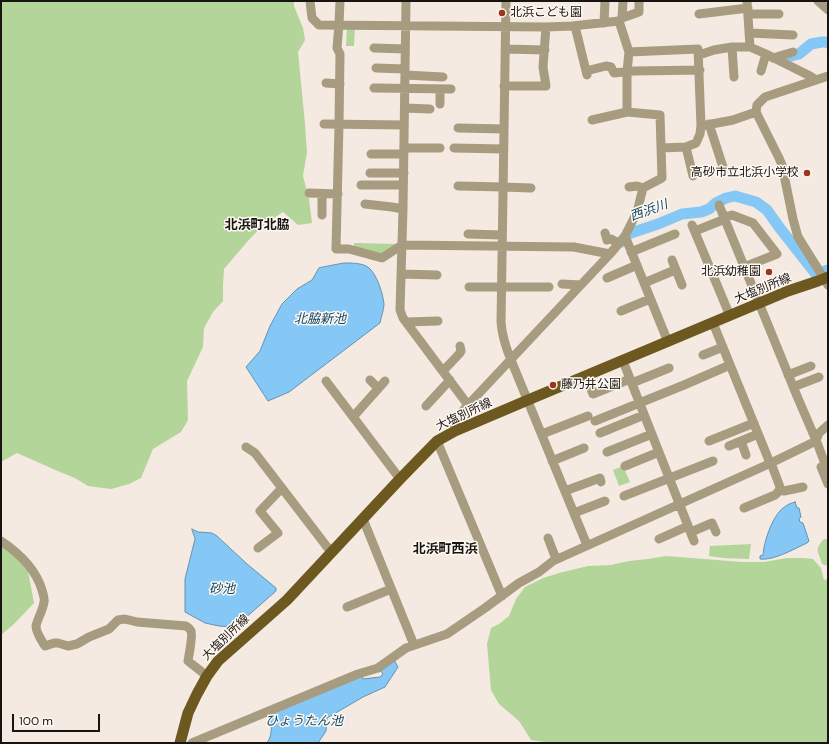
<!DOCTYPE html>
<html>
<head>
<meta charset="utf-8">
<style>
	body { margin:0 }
	#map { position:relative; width:829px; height:744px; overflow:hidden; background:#f4eae1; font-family:"DM Sans",sans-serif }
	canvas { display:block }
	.frame { position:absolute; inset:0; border:2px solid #181411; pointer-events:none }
	.scale { position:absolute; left:12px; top:714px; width:88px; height:18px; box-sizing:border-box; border:2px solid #181411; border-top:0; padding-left:5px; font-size:12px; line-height:14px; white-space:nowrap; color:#181411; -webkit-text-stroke:3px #fef8f2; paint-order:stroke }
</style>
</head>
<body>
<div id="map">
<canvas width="829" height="744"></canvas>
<div class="frame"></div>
<div class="scale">100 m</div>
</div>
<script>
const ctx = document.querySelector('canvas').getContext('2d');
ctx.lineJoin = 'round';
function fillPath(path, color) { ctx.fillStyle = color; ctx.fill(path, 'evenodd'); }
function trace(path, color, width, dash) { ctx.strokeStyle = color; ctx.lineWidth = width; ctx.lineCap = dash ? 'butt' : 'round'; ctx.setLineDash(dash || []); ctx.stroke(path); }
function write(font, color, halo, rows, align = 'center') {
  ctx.font = font + ' "DM Sans","Noto Sans JP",sans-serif'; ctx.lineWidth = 3; ctx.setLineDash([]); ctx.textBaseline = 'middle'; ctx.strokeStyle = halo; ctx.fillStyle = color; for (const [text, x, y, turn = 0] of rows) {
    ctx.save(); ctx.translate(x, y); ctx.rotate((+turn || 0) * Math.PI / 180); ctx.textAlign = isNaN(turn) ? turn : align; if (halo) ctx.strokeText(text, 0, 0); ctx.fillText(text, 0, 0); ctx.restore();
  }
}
const green = new Path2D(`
	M1,1H294V6L303,28L305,40L298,52L305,124L307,152L303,176L309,199L312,223L298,225L283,212L263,225L247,242L224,269L223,285V301L213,312L204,328L203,347L187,381L188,420L181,432L153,449L141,478L129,484L111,489L88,486L75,478L60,472L17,453L1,462Z
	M347,27H355L354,46H346Z
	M354,243L398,244L382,256L354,248Z
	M623,466L630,482L619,486L613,470Z
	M828,538V566L822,564C819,551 813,551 824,539H827Z
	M751,544L749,559L724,558L709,556L710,546Z
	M1,545L12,551L28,571L34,603L14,624L1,635Z
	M666,556L742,562H764L787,558H803L813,559L821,568L824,580L828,579V743H552L531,740L519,721L499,704L491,690L487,644L491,628L499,624L509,616L516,599L525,587L543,578L559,573L588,566L611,565L629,561L648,559Z`);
const water = new Path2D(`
	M344,263C352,263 362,263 368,267C377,274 383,294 384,304C384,310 381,317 380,323L289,392L268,401L246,367L260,351L270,326L282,304L297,289L312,280L319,268Z
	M795,502L797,508H799L801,517L799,519L800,522L803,523L809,541L807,543C794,549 773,561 760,559V556L763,555C764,541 773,513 786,506C788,504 792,503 795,502Z
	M192,529L198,532L212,533L217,536L247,564L276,588V591L235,627L219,626L205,623L185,612V579L195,539Z
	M394,660L398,667L385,687L363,697L327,718L326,731L318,743H267C273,734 272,724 269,714L362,676L363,679L380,677L383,674L380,670Z`);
const river = new Path2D(`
	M783,58L799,54L811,44L822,42H826L828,43
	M622,242L628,234L658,224L682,214L701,212L709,209L716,203L726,198L735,196L756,202L767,210L779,227L816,274L828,270`);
const minor = new Path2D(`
	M310,1L312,18L319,25L546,27L572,26L619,21L629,52L627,72V112L660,115L662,178L643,188L638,208L635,216L625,236L610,254L468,405L455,420V431
	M340,1L339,24L337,48L340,54L339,124L336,249H349L382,258L402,245L574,247L610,254
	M406,1L403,209L400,310L403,318L468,405
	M506,1L501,322C502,336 506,348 511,360L587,545
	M747,1L750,47
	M818,1L828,10
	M699,14L748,8
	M748,14H779
	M622,18L623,1
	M619,21L622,18L639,12V1
	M604,23L605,1
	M575,26L587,75
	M749,33L793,35
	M732,47L734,77
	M374,48L405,49
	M505,49L545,50
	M629,52L698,49L701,126L700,134L696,143L686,147L661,148
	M699,55L714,50L732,47H750L766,54L810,76L816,80
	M773,58L793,52
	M376,68L405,69
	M586,71L606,66L611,67L614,73L634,71L700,70
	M761,71L766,54
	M405,75L443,77
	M828,76L765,97L757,105L756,112L779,158L782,165L793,219L798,237L828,285
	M326,83L340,84
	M504,86H546L543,67L546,27
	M374,88L451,89
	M440,104V89
	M405,108L430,109
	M592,120L627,112
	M324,124L404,125
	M709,124L723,167
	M701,126L733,120L756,112
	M458,128L504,129
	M686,147L693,176
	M404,148H440
	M454,148L504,149
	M371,154H404
	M370,173H404
	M361,185H403
	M458,186L503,187
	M503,187L531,188
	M629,187L637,186L643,188
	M309,193L338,194
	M322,194V215
	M365,204L392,207L403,209
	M719,205L797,396L818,445L828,472
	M724,217L732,215L753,223L777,254L744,267
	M692,225L730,316
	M695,231L725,219
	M605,233L607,240L611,239L618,243
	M468,234L502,235
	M625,236L668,342
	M631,252L675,234
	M672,260L682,285
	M401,274L437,275
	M607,278L637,265
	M644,283L675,270
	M562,284L581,285
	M469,287H549
	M621,311L650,299
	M406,322L438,321
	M713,323L770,463
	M703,355L723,347
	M623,361L694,541
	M443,371L460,353L461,351L460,346
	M788,375L811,366
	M586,376L593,394L630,379
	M370,380L378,388
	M326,381L400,479
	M632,383L669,368
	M793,387L819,377
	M426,406L450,380
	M353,417L385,381
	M595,421L684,385L730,365
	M600,433L644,415
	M542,434L588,416
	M437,441L502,596
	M709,441L754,423
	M741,441L746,455
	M729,446L758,434
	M246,447L255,453L331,552
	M607,452L652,434
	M552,461L584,448
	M625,466L659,452
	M821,467L828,484
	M779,490L784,491L803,487
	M565,491L600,478L601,482
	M624,496L713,461
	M744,508L775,495L779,491L780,487L771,463
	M574,513L605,501
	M363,519L414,645
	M691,532L712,523L716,532
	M548,538L556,559
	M659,539L688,526
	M1,541C19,553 36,570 42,590C43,594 45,599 44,602C43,610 37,620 36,626C36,633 42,641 45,646L54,643H58L68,646L77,644L89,637L109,629L118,620L125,619L137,622L186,626C188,627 190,629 191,631C193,635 189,655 188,661L207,676
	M258,548L278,533L260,511L282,488
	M347,607L391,589
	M192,743L358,674L378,668L406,648L447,634L485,608L519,583L539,572L553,561L771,463L816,441L819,433L828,425`);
const major = new Path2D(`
	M180,743L188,713L197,694L207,676L218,661L287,600L400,479L437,441L455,431L528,400L788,291L818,281L828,277`);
const markers = [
	[502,13,4,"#9d341e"],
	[807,173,4,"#9d341e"],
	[769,272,4,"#9d341e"],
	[553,385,4,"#9d341e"]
];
const poiNames = [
	["北浜こども園",510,13],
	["高砂市立北浜小学校",799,173,"right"],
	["北浜幼稚園",761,272,"right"],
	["藤乃井公園",561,385]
];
const streetNames = [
	["大塩別所線",763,289,-22],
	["大塩別所線",464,415,-25],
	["大塩別所線",226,638,-44]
];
const waterNames = [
	["西浜川",649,211,-20],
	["北脇新池",320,320],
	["砂池",222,590],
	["ひょうたん池",304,722]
];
const neighbourhoodNames = [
	["北浜町北脇",257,226],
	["北浜町西浜",445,550]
];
fillPath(green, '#b4d599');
fillPath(water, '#85c8f6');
trace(water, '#6492b1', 1);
trace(river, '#85c8f6', 11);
trace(minor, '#a79c7f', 9);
trace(major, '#6d591f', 11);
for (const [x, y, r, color] of markers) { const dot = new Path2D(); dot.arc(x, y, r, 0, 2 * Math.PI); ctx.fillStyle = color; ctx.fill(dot); trace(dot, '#fef8f2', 1.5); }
write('12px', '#181411', '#fef8f2', poiNames, 'left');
write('12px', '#181411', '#fef8f2', streetNames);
write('italic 13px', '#124765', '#fef8f2', waterNames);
write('bold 13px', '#181411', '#fef8f2', neighbourhoodNames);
</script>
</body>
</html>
